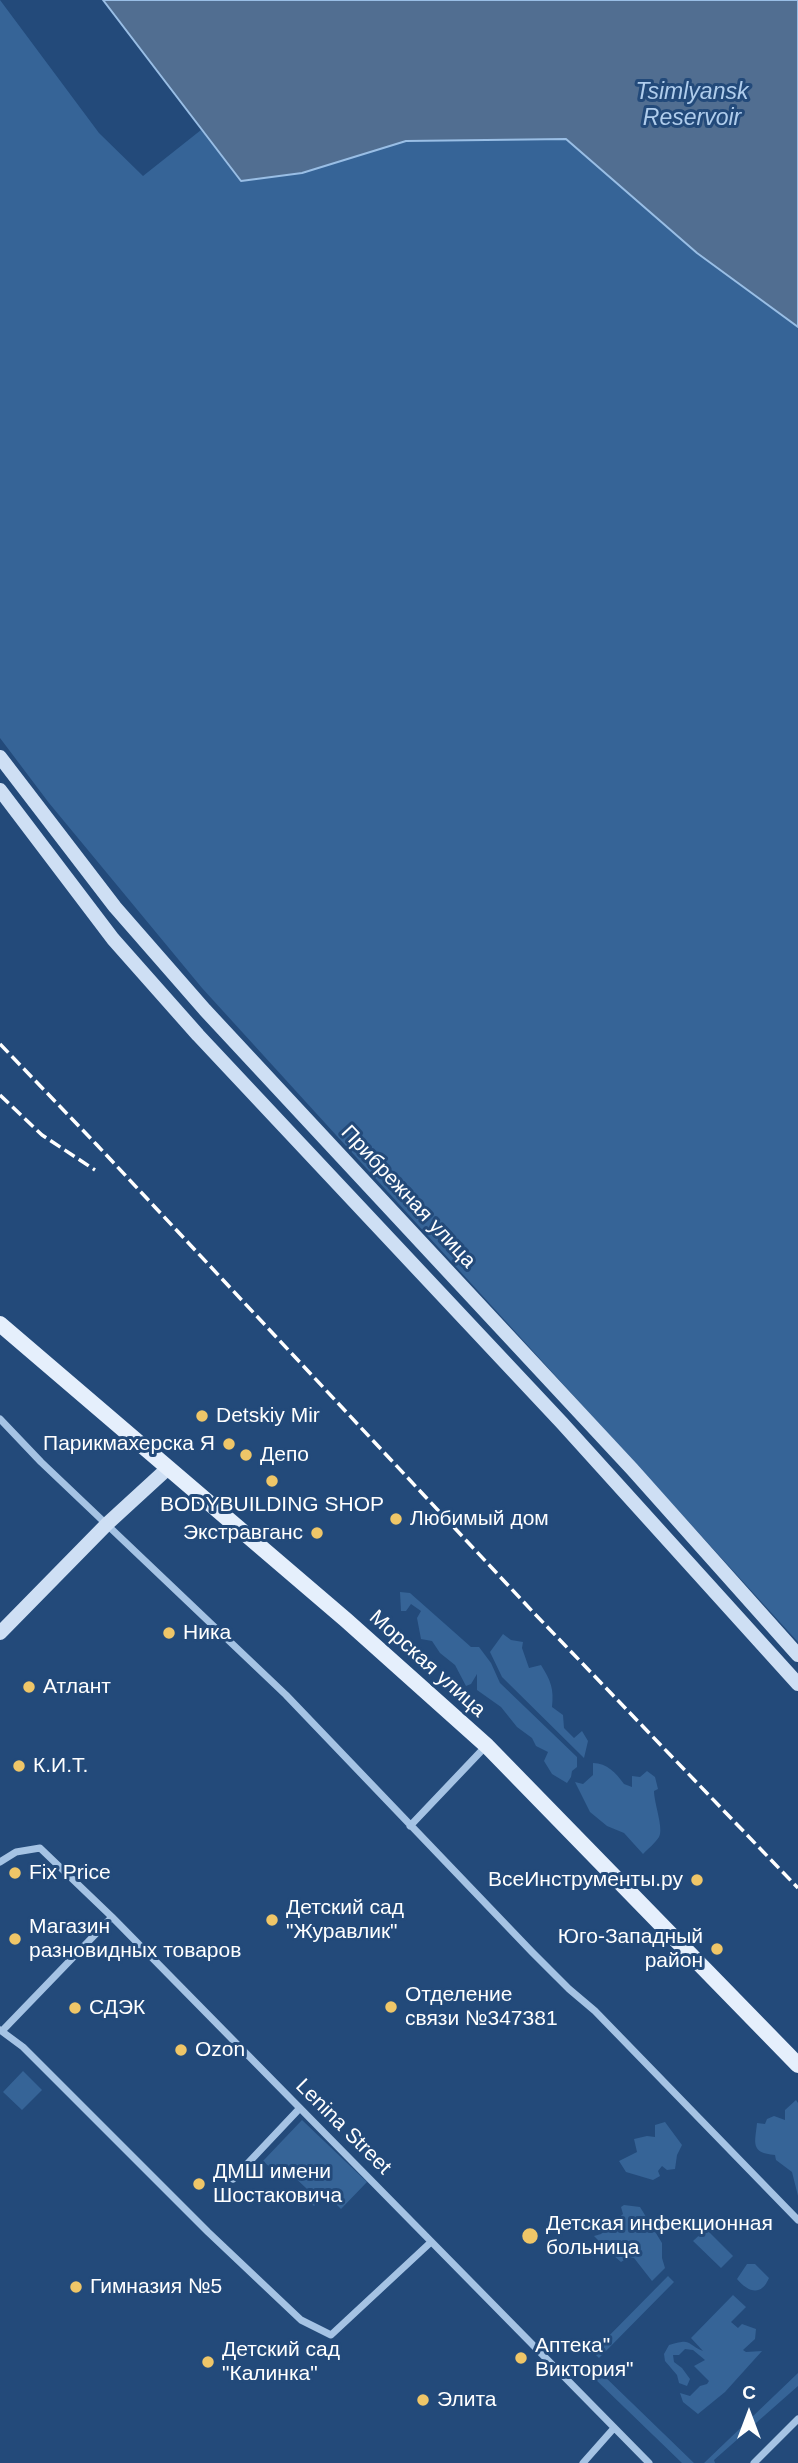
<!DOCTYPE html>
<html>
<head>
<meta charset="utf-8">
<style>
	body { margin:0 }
	#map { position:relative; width:798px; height:2463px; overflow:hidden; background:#234a7a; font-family:Arial,sans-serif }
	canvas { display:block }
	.north { position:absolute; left:714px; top:2379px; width:70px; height:70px; -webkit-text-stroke:5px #234a7a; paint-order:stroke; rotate:0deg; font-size:19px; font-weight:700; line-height:28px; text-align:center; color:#fff }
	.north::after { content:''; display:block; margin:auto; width:24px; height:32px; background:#fff; clip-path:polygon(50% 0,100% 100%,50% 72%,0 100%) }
</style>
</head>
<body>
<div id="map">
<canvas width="798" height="2463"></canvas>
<div class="north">С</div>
</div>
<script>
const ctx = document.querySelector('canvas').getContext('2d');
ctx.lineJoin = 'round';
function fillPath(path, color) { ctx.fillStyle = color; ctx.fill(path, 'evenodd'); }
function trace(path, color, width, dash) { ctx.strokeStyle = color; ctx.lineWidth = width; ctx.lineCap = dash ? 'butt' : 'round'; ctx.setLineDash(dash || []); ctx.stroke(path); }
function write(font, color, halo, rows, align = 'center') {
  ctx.font = font + ' Arial,sans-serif'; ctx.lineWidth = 6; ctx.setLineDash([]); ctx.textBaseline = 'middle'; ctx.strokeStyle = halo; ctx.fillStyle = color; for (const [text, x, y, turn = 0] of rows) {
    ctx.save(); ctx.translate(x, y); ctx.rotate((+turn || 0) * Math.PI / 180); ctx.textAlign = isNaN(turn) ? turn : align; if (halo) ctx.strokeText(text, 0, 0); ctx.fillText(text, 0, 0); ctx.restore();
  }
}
const green = new Path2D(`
	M0,0L99,133L143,176L201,130L241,181L302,173L406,141L566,139L697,253L798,327V1642L202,988L49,803L0,738Z
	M400,1592L410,1593L471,1647H479L491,1663L500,1683L577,1757V1767L572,1771L571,1777L567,1783L552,1774L544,1761L548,1752L536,1746L532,1738L517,1727L501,1707L477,1690V1674L471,1684L466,1686L455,1665L440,1653L432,1641L421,1639L417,1618L421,1611L411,1604L406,1611H401Z
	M503,1634L511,1640L523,1642L522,1648L529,1668L541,1665C551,1681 554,1689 552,1707L563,1715L564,1728L574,1738L582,1731L588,1741L584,1758L502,1677L490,1652Z
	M593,1763C607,1763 616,1773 624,1784L632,1787V1776L640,1777L647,1771L655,1777L658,1789L654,1791C654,1803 664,1829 659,1837C655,1843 648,1849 643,1854L624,1833L607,1826L590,1812L575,1782L583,1784L593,1775Z
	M23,2071L42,2090L22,2110L3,2092Z
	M796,2100L798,2103V2196L792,2172L776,2160L775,2155C750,2153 755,2143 757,2123L765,2124L767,2119L774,2116L785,2120V2110Z
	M302,2120L367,2182L341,2209L326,2194L314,2206L302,2195L307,2189L290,2173L283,2179L263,2161Z
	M665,2122L682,2145L677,2155L675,2169L667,2170L662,2166L658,2171L660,2176L653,2180L626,2172L619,2161L637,2152L634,2139L647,2136L655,2137V2125Z
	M624,2205L640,2207L662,2243V2258L665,2268L652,2281L634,2258L629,2257L621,2262L613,2255L612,2248L608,2246L606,2248L594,2236L601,2234L623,2214L621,2207Z
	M706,2229L733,2256L721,2268L693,2241Z
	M747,2264H755L769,2278C761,2297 748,2292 737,2279Z
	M668,2276L674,2282L599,2358L593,2352Z
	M733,2295L746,2307L731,2322L738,2328L742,2324L756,2329L755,2339L743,2350L746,2352L762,2351L725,2392L698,2414L683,2402L680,2393L690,2396L700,2386L707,2384L709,2381L694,2366L705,2360L693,2350L685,2349L679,2355H673L674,2362L682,2368L690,2379L687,2386L679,2383L677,2375L665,2361L664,2354L669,2345C692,2338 685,2343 703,2351L691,2338Z
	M601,2373L694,2463H682L595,2379Z
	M798,2373V2386L714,2460L715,2463H704Z`);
const water = new Path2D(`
	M103,0H798V327L697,253L566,139L406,141L302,173L241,181Z`);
const street = new Path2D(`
	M0,1419L41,1462L286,1695L532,1952L569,1989L595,2011L798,2220
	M410,1826L486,1746
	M0,1862L16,1852L40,1848L112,1917L649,2463
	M0,2030L23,2047L208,2232L301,2320L331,2335L431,2242
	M2,2031L112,1917
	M233,2179L300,2108
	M583,2463L614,2428
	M754,2463L798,2419`);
const secondary = new Path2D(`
	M0,757L115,907L205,1010L632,1469L798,1655
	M0,790L113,939L198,1035L562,1423L798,1684
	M0,1633L107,1524L167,1469`);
const primary = new Path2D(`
	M0,1324L346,1620L487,1746L798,2065`);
const rail = new Path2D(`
	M0,1044L97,1145L533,1612L798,1888
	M0,1095L42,1135L95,1170`);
const markers = [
	[202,1416,7,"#efc668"],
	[229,1444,7,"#efc668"],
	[246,1455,7,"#efc668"],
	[272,1481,7,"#efc668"],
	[396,1519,7,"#efc668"],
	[317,1533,7,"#efc668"],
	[169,1633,7,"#efc668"],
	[29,1687,7,"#efc668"],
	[19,1766,7,"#efc668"],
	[15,1873,7,"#efc668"],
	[697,1880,7,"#efc668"],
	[272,1920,7,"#efc668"],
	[15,1939,7,"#efc668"],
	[717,1949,7,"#efc668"],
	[391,2007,7,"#efc668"],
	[75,2008,7,"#efc668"],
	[181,2050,7,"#efc668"],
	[199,2184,7,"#efc668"],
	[530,2236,9,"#efc668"],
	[76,2287,7,"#efc668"],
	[521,2358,7,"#efc668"],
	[208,2362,7,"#efc668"],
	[423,2400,7,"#efc668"]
];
const streetNames = [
	["Прибрежная улица",408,1197,47],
	["Морская улица",427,1664,42],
	["Lenina Street",343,2127,45]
];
const poiNames = [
	["Detskiy Mir",216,1416],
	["Парикмахерска Я",215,1444,"right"],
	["Депо",260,1455],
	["BODYBUILDING SHOP",272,1505,"center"],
	["Любимый дом",410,1519],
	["Экстравганс",303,1533,"right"],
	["Ника",183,1633],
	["Атлант",43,1687],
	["К.И.Т.",33,1766],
	["Fix Price",29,1873],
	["ВсеИнструменты.ру",683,1880,"right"],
	["Детский сад",286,1908],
	["\"Журавлик\"",286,1932],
	["Магазин",29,1927],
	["разновидных товаров",29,1951],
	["Юго-Западный",703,1937,"right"],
	["район",703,1961,"right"],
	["Отделение",405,1995],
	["связи №347381",405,2019],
	["СДЭК",89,2008],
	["Ozon",195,2050],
	["ДМШ имени",213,2172],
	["Шостаковича",213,2196],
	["Детская инфекционная",546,2224],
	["больница",546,2248],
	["Гимназия №5",90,2287],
	["Аптека\"",535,2346],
	["Виктория\"",535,2370],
	["Детский сад",222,2350],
	["\"Калинка\"",222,2374],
	["Элита",437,2400]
];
const waterNames = [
	["Tsimlyansk",692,93],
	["Reservoir",692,119]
];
fillPath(green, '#366497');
fillPath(water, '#516e91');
trace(water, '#99bee5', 2);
trace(street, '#a5c3e4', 7);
trace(secondary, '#cedff4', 14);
trace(primary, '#e5effc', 16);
trace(rail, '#fff', 3.5, [12, 5]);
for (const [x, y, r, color] of markers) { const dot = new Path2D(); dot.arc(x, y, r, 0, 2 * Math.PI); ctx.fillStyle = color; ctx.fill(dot); trace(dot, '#234a7a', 2.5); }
write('21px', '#fff', '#234a7a', streetNames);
write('21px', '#fff', '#234a7a', poiNames, 'left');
write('italic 23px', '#b0cdec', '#234a7a', waterNames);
</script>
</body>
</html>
